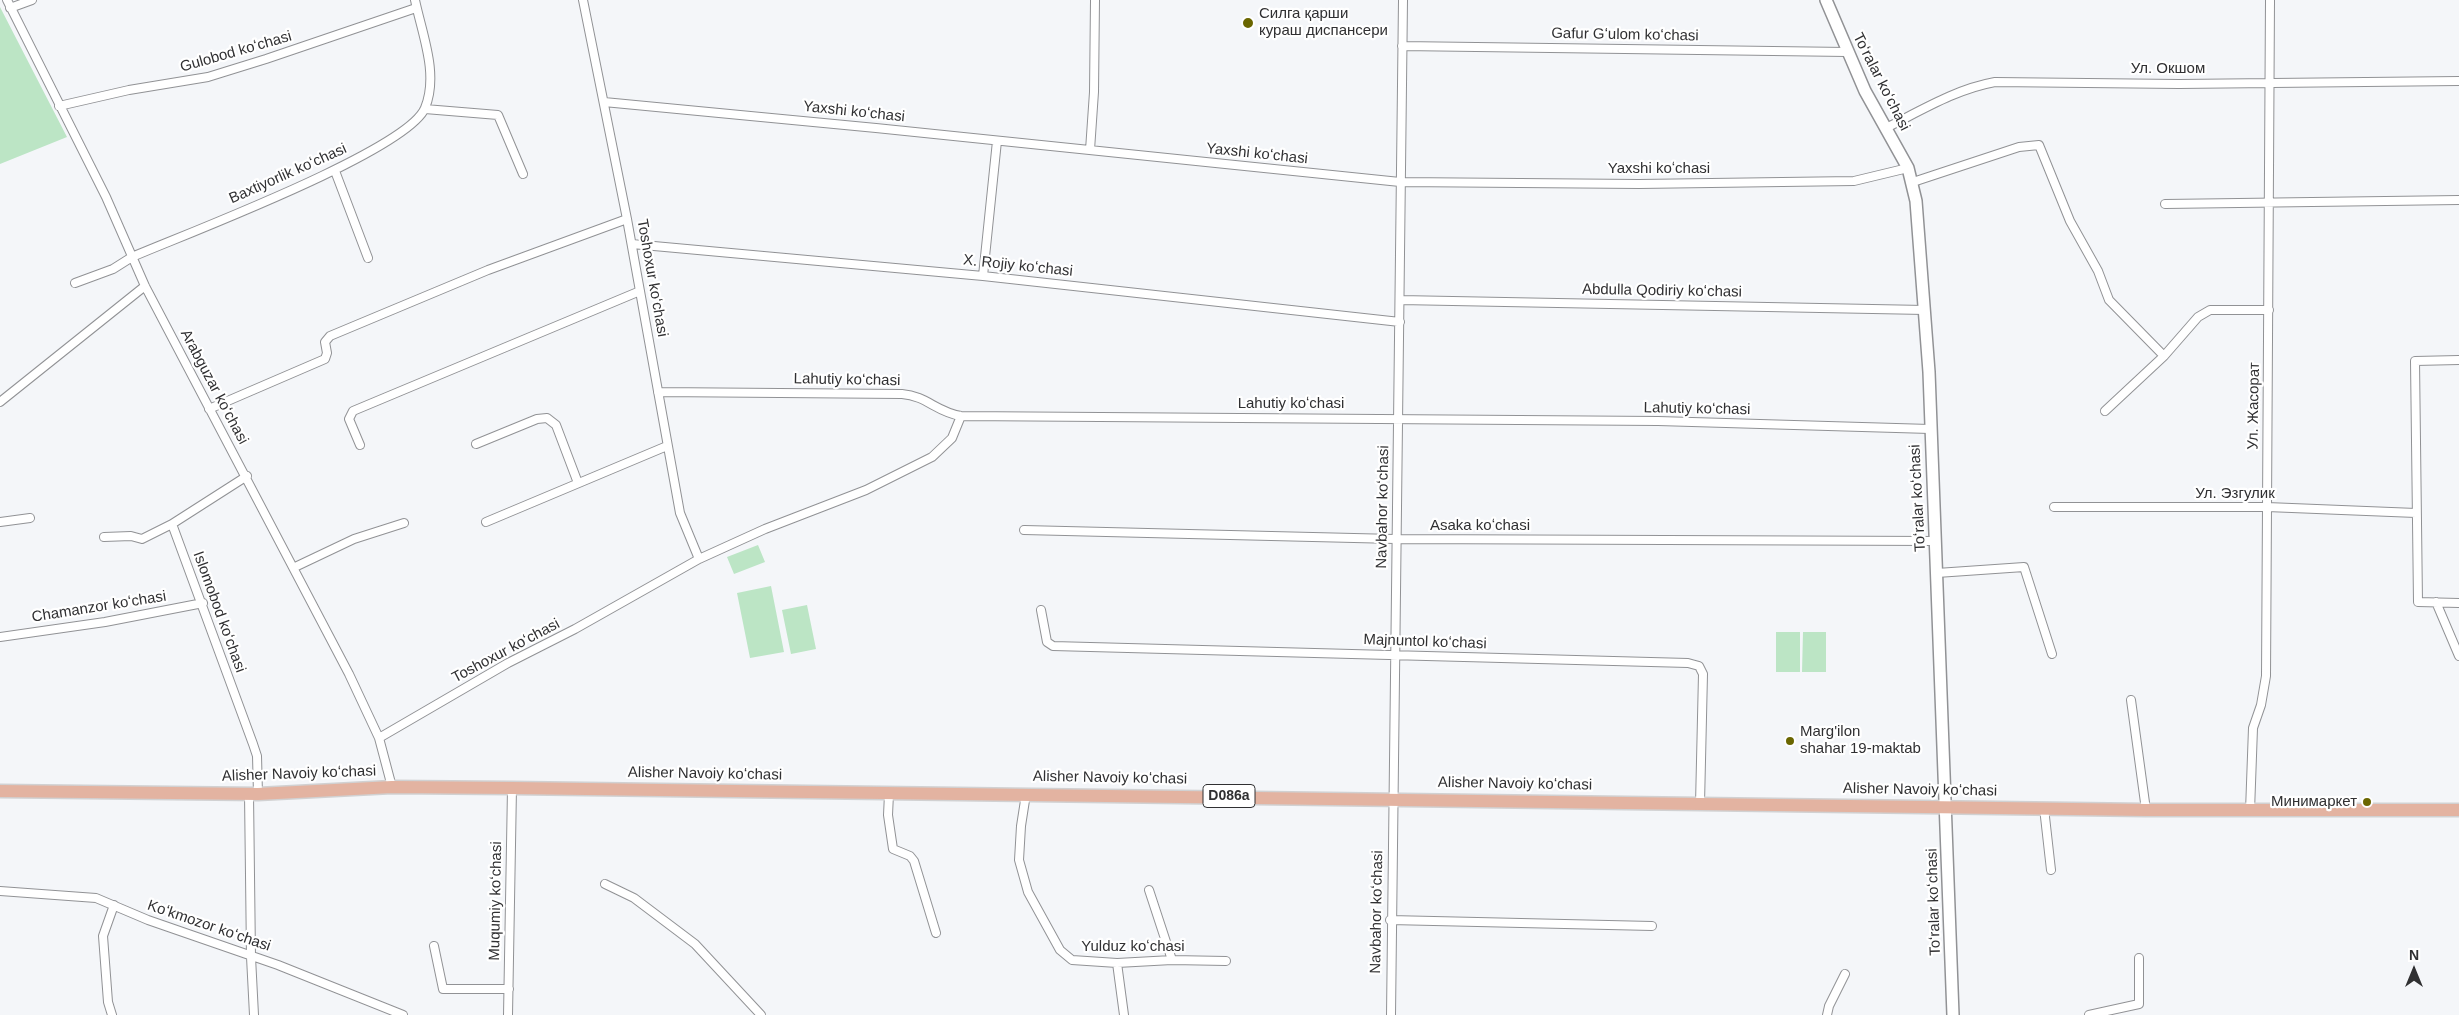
<!DOCTYPE html>
<html>
<head>
<meta charset="utf-8">
<style>
	body { margin:0 }
	#map { position:relative; width:2459px; height:1015px; overflow:hidden; background:#f4f6f9; font-family:Helvetica,sans-serif }
	canvas { display:block }
	.north { position:absolute; left:2389px; top:945px; width:50px; height:50px; -webkit-text-stroke:4px #fff; paint-order:stroke; rotate:0deg; font-size:14px; font-weight:700; line-height:20px; text-align:center; color:#303032 }
	.north::after { content:''; display:block; margin:auto; width:18px; height:22px; background:#303032; clip-path:polygon(50% 0,100% 100%,50% 72%,0 100%) }
</style>
</head>
<body>
<div id="map">
<canvas width="2459" height="1015"></canvas>
<div class="north">N</div>
</div>
<script>
const ctx = document.querySelector('canvas').getContext('2d');
ctx.lineJoin = 'round';
function fillPath(path, color) { ctx.fillStyle = color; ctx.fill(path, 'evenodd'); }
function trace(path, color, width, dash) { ctx.strokeStyle = color; ctx.lineWidth = width; ctx.lineCap = dash ? 'butt' : 'round'; ctx.setLineDash(dash || []); ctx.stroke(path); }
function write(font, color, halo, rows, align = 'center') {
  ctx.font = font + ' Helvetica,sans-serif'; ctx.lineWidth = 4.5; ctx.setLineDash([]); ctx.textBaseline = 'middle'; ctx.strokeStyle = halo; ctx.fillStyle = color; for (const [text, x, y, turn = 0] of rows) {
    ctx.save(); ctx.translate(x, y); ctx.rotate((+turn || 0) * Math.PI / 180); ctx.textAlign = isNaN(turn) ? turn : align; if (halo) ctx.strokeText(text, 0, 0); ctx.fillText(text, 0, 0); ctx.restore();
  }
}
const green = new Path2D(`
	M0,7L67,137L0,164Z
	M758,545L765,562L734,574L727,557Z
	M771,586L784,652L750,658L737,593Z
	M807,605L816,649L791,654L782,610Z
	M1776,632H1800V672H1776Z
	M1803,632H1826V672H1802Z`);
const street = new Path2D(`
	M7,0L106,197L145,286L349,674L379,738L392,787
	M583,0L627,219L680,513L699,559
	M10,8L32,0
	M1402,46L1847,52
	M604,102L876,128L1400,182L1639,184L1854,181L1908,168
	M59,106L129,90L208,77L266,59L416,8
	M425,109L498,115L523,174
	M1886,128C1922,110 1956,89 1995,82L2179,84L2459,81
	M1090,150L1094,92L1095,0
	M335,171L368,258
	M1913,182L2019,147L2039,145L2070,221L2098,271L2109,300L2164,356
	M2165,204L2459,200
	M632,244L983,276L1400,322
	M983,276L997,141
	M75,283L113,269L132,257C183,235 407,151 425,108C439,74 422,34 415,0
	M1400,300L1925,310
	M2459,360L2415,361L2418,602L2459,603
	M658,392L902,394C927,396 936,412 961,416L1658,421L1930,429
	M0,402L145,286
	M209,409L325,359L327,353L325,342L330,336L488,270L627,219
	M2105,411L2164,356L2198,317L2210,310H2269
	M476,444L537,419L547,418L556,425L578,483
	M360,445L349,419L353,411L640,291
	M2054,507H2267L2416,513
	M0,522L30,518
	M486,522L667,446
	M172,524L253,744L257,756L258,794
	M1024,530L1395,539L1936,541
	M104,537L131,536L142,539L172,524L247,476
	M295,567L354,539L404,523
	M1937,573L2024,567L2052,654
	M2436,602L2459,656
	M1041,610L1047,642L1053,646L1688,663L1699,666L1703,674L1700,804
	M0,637L105,622L203,603
	M2131,700L2146,810
	M379,738L508,663L575,629L699,559L765,529L866,490L932,457L952,438L961,416
	M249,794L251,957L254,1015
	M889,794L888,815L893,849L910,856L914,861L936,933
	M1026,794L1021,826L1019,860L1028,892L1060,950L1072,960L1117,963L1172,960L1226,961
	M2044,808L2051,870
	M2250,811L2253,728L2261,705L2266,676L2270,0
	M605,884L634,898L695,944L761,1015
	M1149,890L1172,960
	M0,891L96,898L148,920L278,965L403,1015
	M1390,920L1652,926
	M434,946L443,989H509
	M1117,963L1124,1015
	M112,1015L108,1002L103,936L114,905
	M508,1015L512,788
	M1391,1015L1403,0
	M1827,1015L1829,1006L1845,974
	M2089,1015L2139,1004V958`);
const secondary = new Path2D(`
	M1826,0L1865,91L1908,168L1916,201L1929,372L1953,1015`);
const primary = new Path2D(`
	M0,791L258,794L392,787L512,788L2146,810H2459`);
const markers = [
	[1248,23,6,"#6a6600"],
	[1790,741,5,"#6a6600"],
	[2367,802,5,"#6a6600"]
];
const shields = [
	[1229,796,52]
];
const shieldNames = [
	["D086a",1229,796]
];
const poiNames = [
	["Силга қарши",1259,14],
	["кураш диспансери",1259,31],
	["Marg'ilon",1800,732],
	["shahar 19-maktab",1800,749],
	["Минимаркет",2357,802,"right"]
];
const streetNames = [
	["Gafur Gʻulom koʻchasi",1625,35,1],
	["Gulobod koʻchasi",236,52,-16],
	["Ул. Окшом",2168,69],
	["Toʻralar koʻchasi",1881,82,63],
	["Yaxshi koʻchasi",854,112,6],
	["Yaxshi koʻchasi",1257,154,6],
	["Yaxshi koʻchasi",1659,169],
	["Baxtiyorlik koʻchasi",288,174,-24],
	["X. Rojiy koʻchasi",1018,266,6],
	["Toshoxur koʻchasi",652,278,80],
	["Abdulla Qodiriy koʻchasi",1662,291,1],
	["Lahutiy koʻchasi",847,380,1],
	["Arabguzar koʻchasi",214,387,62],
	["Lahutiy koʻchasi",1291,404],
	["Ул. Жасорат",2254,406,-89],
	["Lahutiy koʻchasi",1697,409,1],
	["Ул. Эзгулик",2235,494],
	["Toʻralar koʻchasi",1918,498,-93],
	["Navbahor koʻchasi",1383,507,-89],
	["Asaka koʻchasi",1480,526],
	["Chamanzor koʻchasi",99,607,-9],
	["Islomobod koʻchasi",219,612,70],
	["Majnuntol koʻchasi",1425,642,2],
	["Toshoxur koʻchasi",506,651,-28],
	["Alisher Navoiy koʻchasi",299,774,-2],
	["Alisher Navoiy koʻchasi",705,774,1],
	["Alisher Navoiy koʻchasi",1110,778,1],
	["Alisher Navoiy koʻchasi",1515,784,1],
	["Alisher Navoiy koʻchasi",1920,790,1],
	["Muqumiy koʻchasi",496,901,-89],
	["Toʻralar koʻchasi",1934,902,-92],
	["Navbahor koʻchasi",1377,912,-89],
	["Koʻkmozor koʻchasi",209,926,19],
	["Yulduz koʻchasi",1133,947]
];
fillPath(green, '#bce5c5');
trace(street, '#919295', 10);
trace(secondary, '#919295', 14);
trace(primary, '#d1d1d2', 15);
trace(street, '#fff', 8);
trace(secondary, '#fff', 11);
trace(primary, '#e3b3a1', 12);
for (const [x, y, r, color] of markers) { const dot = new Path2D(); dot.arc(x, y, r, 0, 2 * Math.PI); ctx.fillStyle = color; ctx.fill(dot); trace(dot, '#fff', 2); }
for (const [x, y, w] of shields) { const box = new Path2D(); box.roundRect(x - w / 2, y - 11.5, w, 23, 4); ctx.fillStyle = '#fff'; ctx.fill(box); trace(box, '#303032', 1); }
write('bold 14px', '#303032', null, shieldNames);
write('15px', '#303032', '#fff', poiNames, 'left');
write('15px', '#303032', '#fff', streetNames);
</script>
</body>
</html>
